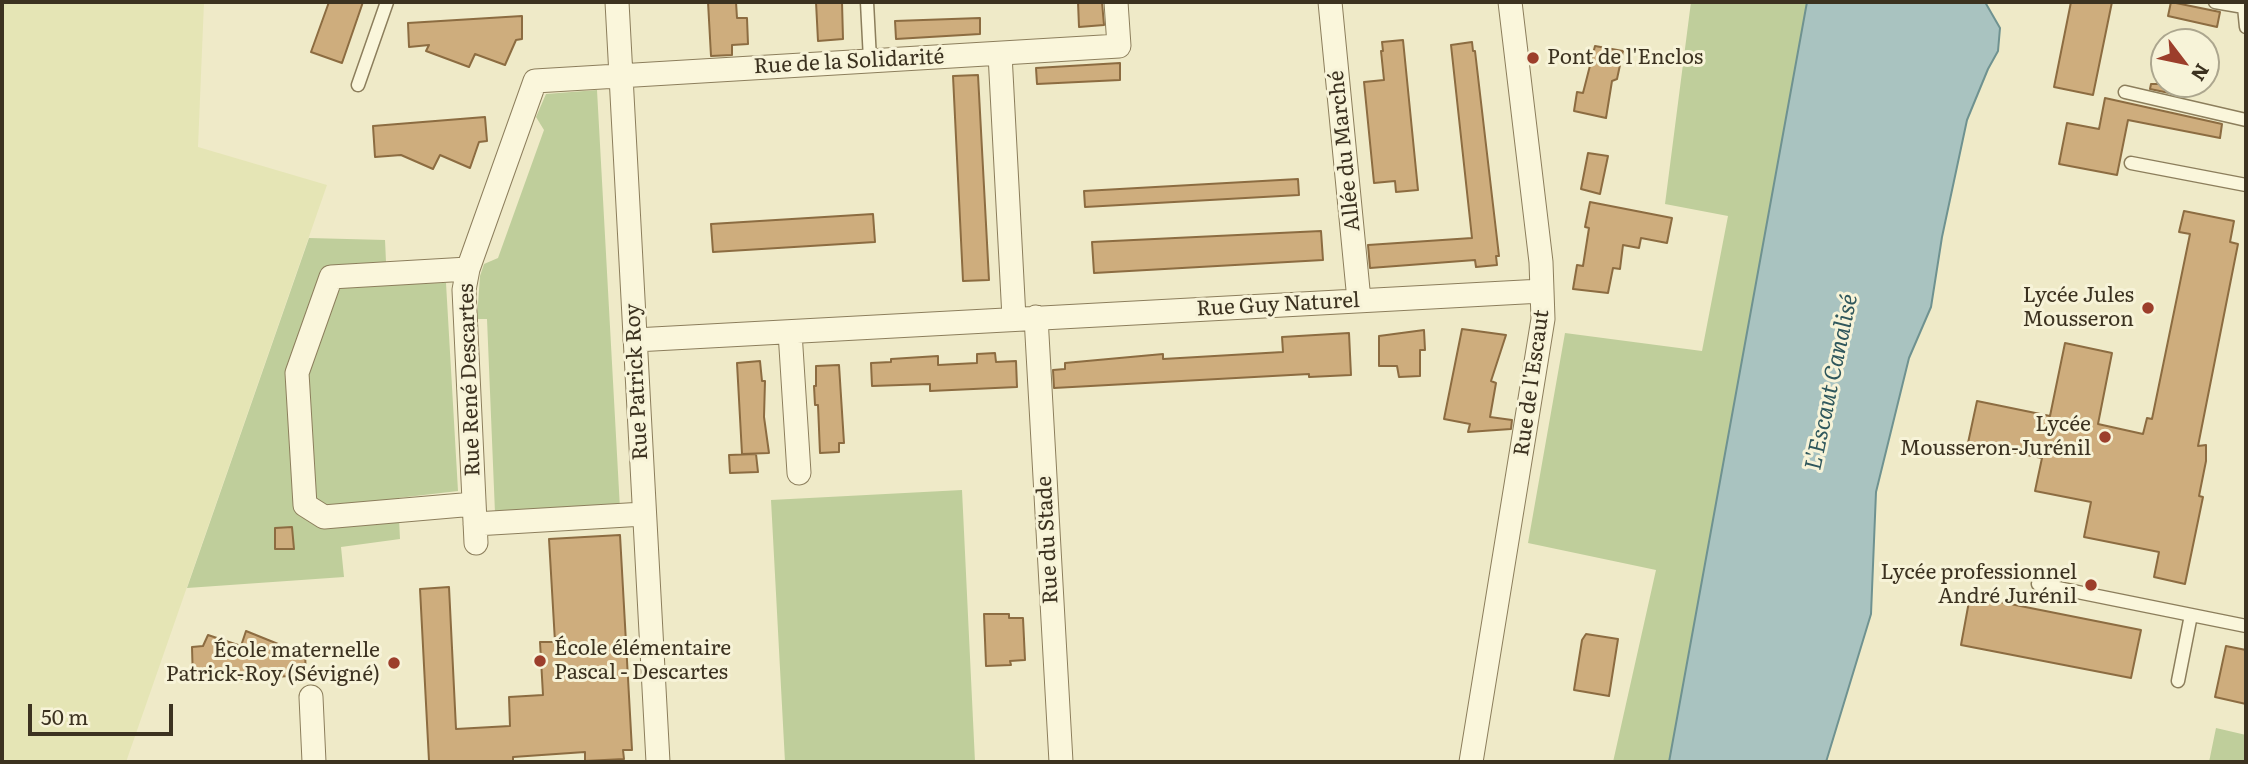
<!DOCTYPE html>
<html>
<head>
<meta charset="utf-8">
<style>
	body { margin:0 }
	#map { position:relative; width:2248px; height:764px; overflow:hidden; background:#efeac8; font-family:Literata,serif }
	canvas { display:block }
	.frame { position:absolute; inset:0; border:4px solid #3c3220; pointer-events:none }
	.north { position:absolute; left:2150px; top:28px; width:70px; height:70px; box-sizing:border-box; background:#f7f3d8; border:2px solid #aca68e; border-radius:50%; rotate:122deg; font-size:19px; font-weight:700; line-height:28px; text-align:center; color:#3c3220 }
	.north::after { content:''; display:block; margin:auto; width:24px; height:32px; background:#9c3e2b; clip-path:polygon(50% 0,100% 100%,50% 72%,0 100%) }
	.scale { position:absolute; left:28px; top:704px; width:145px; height:32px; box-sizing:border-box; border:4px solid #3c3220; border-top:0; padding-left:9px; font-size:21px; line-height:24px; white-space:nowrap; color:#3c3220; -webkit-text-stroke:5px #f7f3d8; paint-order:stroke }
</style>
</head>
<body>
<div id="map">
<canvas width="2248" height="764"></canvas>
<div class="frame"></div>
<div class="north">N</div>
<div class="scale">50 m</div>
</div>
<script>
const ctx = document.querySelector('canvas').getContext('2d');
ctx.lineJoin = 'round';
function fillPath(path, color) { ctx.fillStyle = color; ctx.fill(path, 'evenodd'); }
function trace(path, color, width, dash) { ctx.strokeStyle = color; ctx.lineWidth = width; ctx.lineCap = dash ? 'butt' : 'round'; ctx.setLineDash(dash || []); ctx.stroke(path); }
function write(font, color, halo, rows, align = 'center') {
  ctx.font = font + ' Literata,serif'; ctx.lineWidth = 6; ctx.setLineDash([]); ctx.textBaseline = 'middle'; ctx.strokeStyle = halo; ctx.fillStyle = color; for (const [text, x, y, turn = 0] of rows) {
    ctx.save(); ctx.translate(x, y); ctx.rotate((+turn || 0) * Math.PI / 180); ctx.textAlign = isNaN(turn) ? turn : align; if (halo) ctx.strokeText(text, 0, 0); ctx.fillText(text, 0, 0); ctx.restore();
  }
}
const farmland = new Path2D(`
	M2,2H204L198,147L327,185L126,762H2Z`);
const green = new Path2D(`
	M1691,2H1807L1669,762H1613L1656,570L1528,543L1565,333L1702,351L1728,216L1665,204Z
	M597,90L620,509L495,513L487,319H477L480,276L484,264L498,258L544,130L536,117L546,94Z
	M309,238L385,240L387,284L446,283L458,491L398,498L400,539L341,547L344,577L187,588Z
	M962,490L975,762H785L771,500Z
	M2216,728L2246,735V762H2209Z`);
const water = new Path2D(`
	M1807,2H1985L2000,28L1998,51L1988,69L1967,120L1942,237L1931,307L1909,358L1876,492L1871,614L1826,762H1669Z`);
const building = new Path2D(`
	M329,2H363L342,63L311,52Z
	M708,2H736L737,18H747L748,44L732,45V55L711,56Z
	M816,2H842L843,39L818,41Z
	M1078,2H1102L1104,25L1079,27Z
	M2071,2H2112L2093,95L2054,87Z
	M2171,2L2220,12L2217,27L2168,16Z
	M522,16V39L516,40L505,65L475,54L469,67L426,51L429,45L409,47L408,23Z
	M980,18V34L896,39L895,21Z
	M1403,40L1418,190L1396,192L1395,181L1374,183L1364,82L1384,80L1381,51H1383L1382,42Z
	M1472,42L1473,51H1475L1499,256H1496L1497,265L1476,267L1475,260L1370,268L1368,245L1472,238L1451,45Z
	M1595,46L1623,51L1617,79L1612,81L1606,118L1574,111L1577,92L1583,93Z
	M1120,63V80L1037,84L1036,68Z
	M978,75L989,280L963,281L953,76Z
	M2151,84H2176L2174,94L2150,89Z
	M2105,98L2222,124L2220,138L2128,120L2117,175L2059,164L2067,123L2099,129Z
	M485,117L487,141L479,142L470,168L440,155L433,169L401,155L375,157L373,126Z
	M1588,153L1608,156L1600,194L1581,189Z
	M1298,179L1299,195L1085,207L1084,191Z
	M1590,202L1672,218L1667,243L1641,238L1639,248L1623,245L1620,269L1613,268L1608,293L1573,289L1577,265L1583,266L1589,228L1585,227Z
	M2184,211L2234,221L2230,242L2238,244L2198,446L2206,445V461L2199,496L2203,497L2185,584L2154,577L2159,552L2084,537L2091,502L2035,491L2042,458L1968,443L1977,401L2050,416L2065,343L2112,353L2098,424L2143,434L2147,418L2152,419L2190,234L2179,232Z
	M873,214L875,242L713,252L711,224Z
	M1321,231L1323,260L1094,273L1092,242Z
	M1462,329L1506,335L1491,381L1496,383L1490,417L1512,420L1511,429L1468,432L1470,424L1444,419Z
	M1424,330L1425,350H1420V376L1399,377L1397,366H1379V336Z
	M1349,333L1351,375L1309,377V374L1054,388L1053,370L1065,369V363L1163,354V359L1283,352L1282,337Z
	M995,353L996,362L1016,361L1017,387L930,391V384L872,386L871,363L891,362V359L938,356V365L977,363V354Z
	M760,361L762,381H765L764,417L769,453L742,454L737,363Z
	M839,365L844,443H839V452L820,453L818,405H815L814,386H816V366Z
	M756,454L758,472L730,473L729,455Z
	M292,527L294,549H275V528Z
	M620,535L632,750H623L624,759L585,761V752L513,757V762L429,761L420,589L449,587L456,729L510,726L509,697L543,695L540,642H555L549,539Z
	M1970,596L2141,630L2131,678L1961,645Z
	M984,614H1009V618H1023L1025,660L1010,661L1011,665L986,666Z
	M246,631L288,648L286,654L305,653L306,675L193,682L192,647L203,646L208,635L241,646Z
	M1586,634L1618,639L1609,696L1574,690L1582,640Z
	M2226,646L2246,650V704L2215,697Z`);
const service = new Path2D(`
	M867,2L870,60
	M2215,2L2244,7L2246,27
	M358,85L387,2
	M2125,92L2246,120
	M2131,163L2246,185
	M2038,584L2246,626
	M2178,681L2191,615`);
const minor = new Path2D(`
	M617,2L658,762
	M1330,2L1359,300
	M1000,54L1014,318
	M468,269L331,277L297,373L305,505L324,517L474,504
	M1036,317L1061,762
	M790,332L799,473
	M635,340L1542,291
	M475,524L644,514
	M476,543L464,290L468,269L535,81L1119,46L1116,2
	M311,697L314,762
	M1471,762L1543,319L1541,262L1510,2`);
const markers = [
	[1533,58,7,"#9c3e2b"],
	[2148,308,7,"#9c3e2b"],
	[2105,437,7,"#9c3e2b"],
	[2091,585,7,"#9c3e2b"],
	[540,661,7,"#9c3e2b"],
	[394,663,7,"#9c3e2b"]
];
const poiNames = [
	["Pont de l'Enclos",1547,58,"left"],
	["Lycée Jules",2134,296],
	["Mousseron",2134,320],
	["Lycée",2091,425],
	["Mousseron-Jurénil",2091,449],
	["Lycée professionnel",2077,573],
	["André Jurénil",2077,597],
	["École élémentaire",554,649,"left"],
	["Pascal - Descartes",554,673,"left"],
	["École maternelle",380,651],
	["Patrick-Roy (Sévigné)",380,675]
];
const streetNames = [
	["Rue de la Solidarité",849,62,-3],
	["Allée du Marché",1345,151,-96],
	["Rue Guy Naturel",1278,305,-3],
	["Rue René Descartes",470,380,-92],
	["Rue Patrick Roy",637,382,-93],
	["Rue de l'Escaut",1532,383,-82],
	["Rue du Stade",1048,540,-93]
];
const waterNames = [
	["L'Escaut Canalisé",1832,382,-78]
];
fillPath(farmland, '#e5e5b5');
fillPath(green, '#bfce9b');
fillPath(water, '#a9c3c0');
trace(water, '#6f9290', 2);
fillPath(building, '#cead7d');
trace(building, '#8c6c41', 2);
trace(service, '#8c7e5c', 15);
trace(minor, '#8c7e5c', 25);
trace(service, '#faf6db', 12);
trace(minor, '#faf6db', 23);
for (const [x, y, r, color] of markers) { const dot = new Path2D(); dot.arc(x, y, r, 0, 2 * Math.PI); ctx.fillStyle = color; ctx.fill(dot); trace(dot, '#f7f3d8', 2.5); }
write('21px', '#3c3220', '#f7f3d8', poiNames, 'right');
write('21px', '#3c3220', '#f7f3d8', streetNames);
write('italic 23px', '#2f575c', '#f7f3d8', waterNames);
</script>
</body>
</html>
